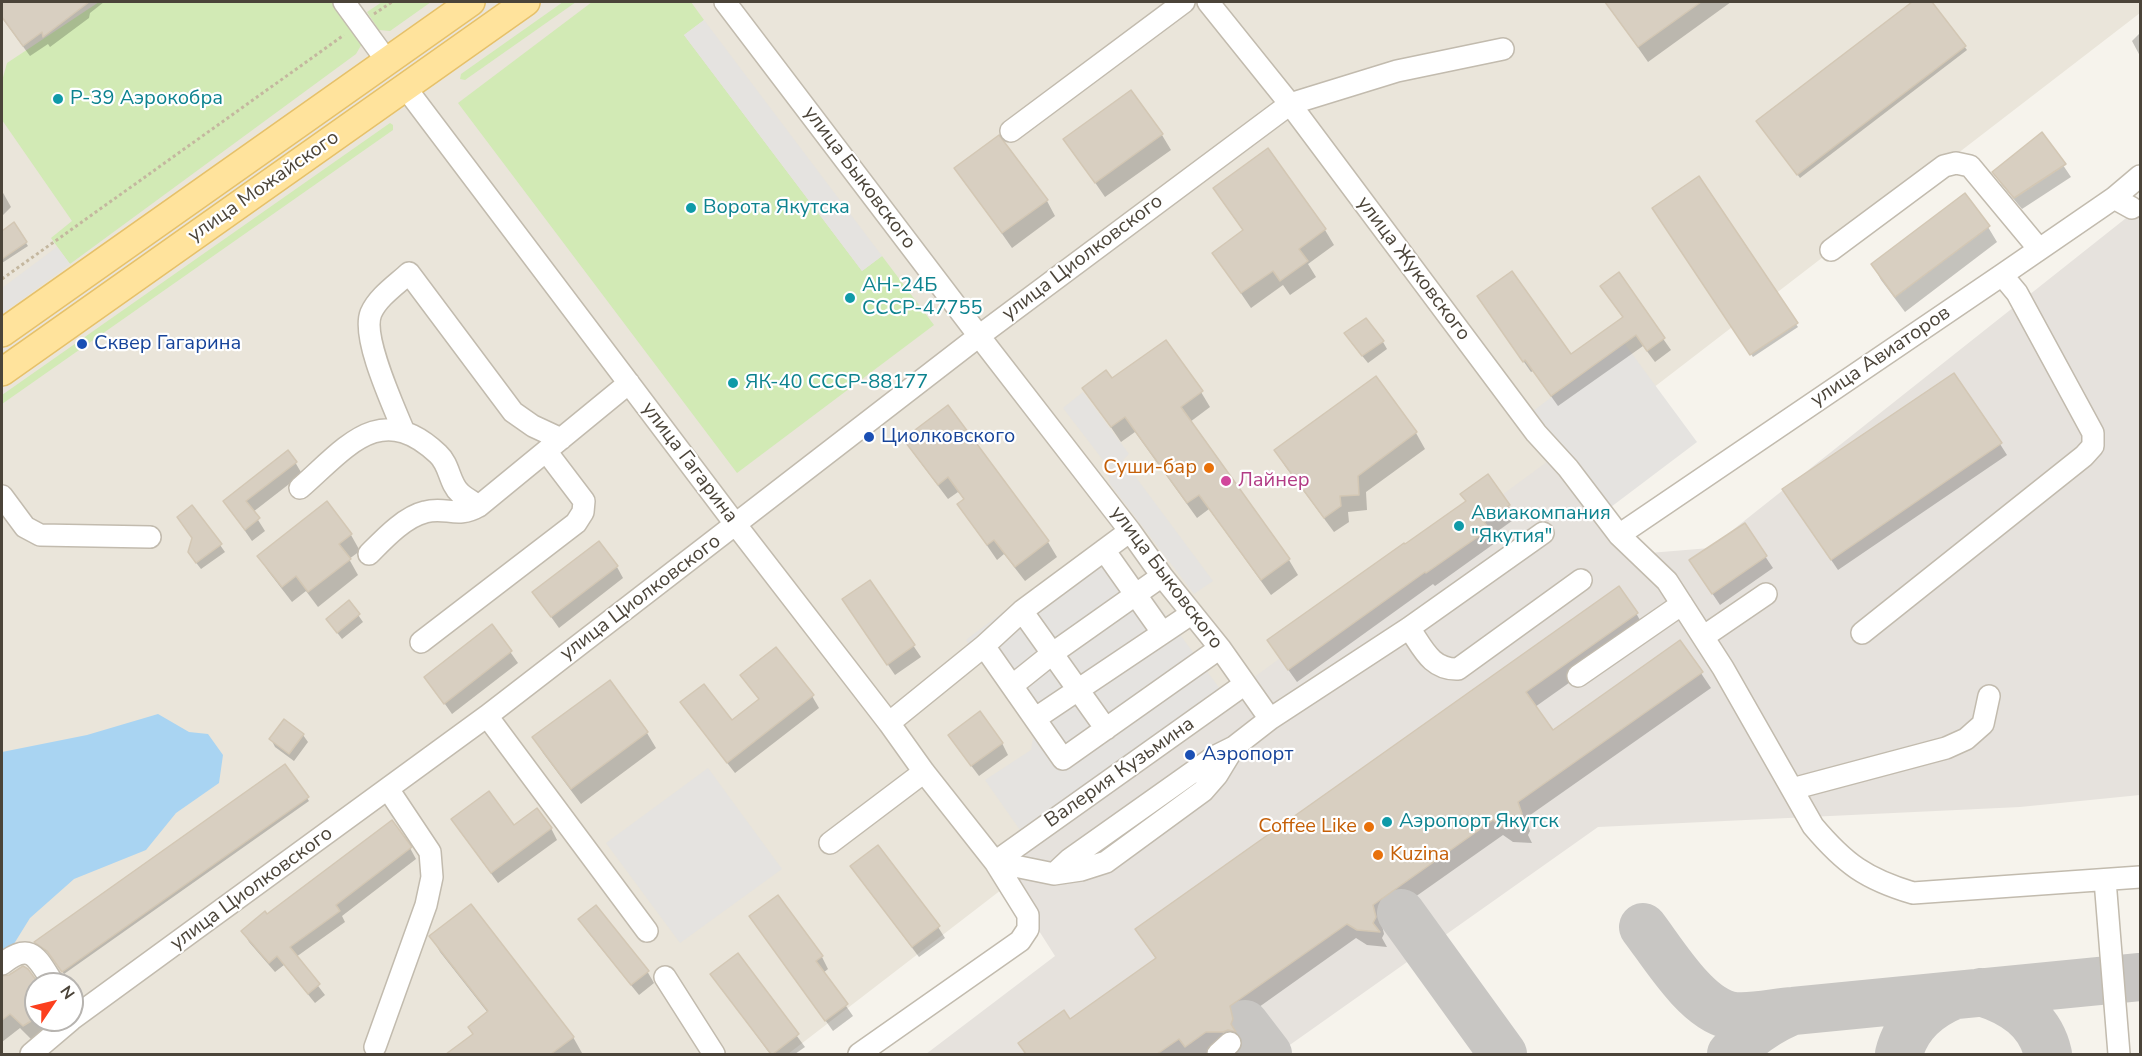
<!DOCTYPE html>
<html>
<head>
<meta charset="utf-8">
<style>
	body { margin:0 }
	#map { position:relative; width:2142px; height:1056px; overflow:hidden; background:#f6f3ec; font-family:"Nunito Sans",sans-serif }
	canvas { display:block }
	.frame { position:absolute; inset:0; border:3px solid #4b4439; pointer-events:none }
	.north { position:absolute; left:24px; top:972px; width:60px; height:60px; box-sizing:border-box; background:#fff; border:2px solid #b7b4b0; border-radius:50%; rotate:55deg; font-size:16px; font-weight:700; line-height:24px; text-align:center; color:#4b4439 }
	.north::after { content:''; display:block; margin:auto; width:21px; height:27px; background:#fc3f1d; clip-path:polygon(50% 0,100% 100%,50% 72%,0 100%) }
</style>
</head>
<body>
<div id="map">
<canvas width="2142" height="1056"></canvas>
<div class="frame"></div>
<div class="north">N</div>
</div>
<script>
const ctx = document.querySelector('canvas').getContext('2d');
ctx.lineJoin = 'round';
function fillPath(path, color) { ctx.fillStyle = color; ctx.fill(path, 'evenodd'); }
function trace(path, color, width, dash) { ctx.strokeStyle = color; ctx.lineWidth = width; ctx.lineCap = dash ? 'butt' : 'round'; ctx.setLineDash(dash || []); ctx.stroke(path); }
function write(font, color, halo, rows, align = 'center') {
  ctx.font = font + ' "Nunito Sans",sans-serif'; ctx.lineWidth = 4.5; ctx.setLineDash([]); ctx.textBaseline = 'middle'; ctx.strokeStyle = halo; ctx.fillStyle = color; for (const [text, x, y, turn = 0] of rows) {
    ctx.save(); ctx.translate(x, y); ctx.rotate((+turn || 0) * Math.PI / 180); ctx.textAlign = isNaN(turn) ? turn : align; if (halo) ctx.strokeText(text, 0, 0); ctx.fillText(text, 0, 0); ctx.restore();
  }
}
const residential = new Path2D(`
	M2,2H2140V13L788,1054H2ZM36,984H72V1020H36Z`);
const industrial = new Path2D(`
	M2140,207V795L2020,807L1598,827L1277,1054H926L1055,956L995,862L1234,692L1555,456L1625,555L1710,548Z`);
const green = new Path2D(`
	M99,2H338L363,42L356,54L70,264L51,238L72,221L2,120V81L7,63Z
	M382,2H431L390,31L379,30L367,12Z
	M563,2H576L465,80L460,79L461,74Z
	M592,2H691L704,20L684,35L862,271L882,256L934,325L737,473L458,103Z
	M390,123L393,125V130L2,404V395Z`);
const parking = new Path2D(`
	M704,20L882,256L862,271L684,35Z
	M57,247L70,264L2,314V288Z
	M1624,343L1697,442L1603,513L1529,414Z
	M1083,392L1129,454L1123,460L1213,581L1194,594L1110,484L1106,464L1063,408Z
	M1106,534L1220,689L1020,830L985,780L1031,750L1034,733L966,640Z
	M708,768L782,869L680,943L606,843Z`);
const water = new Path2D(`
	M158,714L189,732L208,734L223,755L219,783L176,813L146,850L74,879L30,918L12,947L2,951V752L87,735Z`);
const shadow = new Path2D(`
	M2,2H104L90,13L89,18L50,47L48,44L30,56L2,18Z
	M1606,2H1731L1648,62Z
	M1915,2H1931L1967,50L1800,178L1758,122Z
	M2140,33V56L2132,41Z
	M2042,134L2071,177L2022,209L2001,184L1994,172Z
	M1162,135L1171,150L1105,197L1065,139Z
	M1268,150L1325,230L1334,245L1308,264L1316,277L1290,295L1283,285L1251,308L1214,254L1244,232L1215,188Z
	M956,168L1047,201L1055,216L1012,248Z
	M1699,178L1798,327L1753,357L1654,208Z
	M2,191L11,207L2,216Z
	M14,224L28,246L2,263V232Z
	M1988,227L1997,242L1905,312L1881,280L1873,265Z
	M1618,275L1671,350L1655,362L1643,346L1558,406L1533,371L1531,372L1479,297L1571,356L1623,318L1609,297Z
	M1350,341L1383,342L1387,349L1368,363Z
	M1376,378L1416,433L1425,449L1366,492L1367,510L1348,512L1349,522L1334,532L1285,466L1276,451Z
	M1112,380L1201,392L1210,407L1190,422L1289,560L1298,575L1271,595L1209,509L1197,518L1135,432L1121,442L1084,388Z
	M948,407L1048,542L1057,557L1025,581L1004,554L997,560L959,505L965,500L958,492L948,499L914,454L905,439Z
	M2000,444L2007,455L1838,570L1791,501Z
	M295,462L302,474L253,512L265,531L252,541L225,502Z
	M326,503L351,535L360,551L349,559L358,575L318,607L306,591L292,602L268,571L259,556Z
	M1508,505L1516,518L1491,536L1495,543L1435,586L1433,584L1297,682L1277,654Z
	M1744,525L1773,568L1720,605L1698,572Z
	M194,539L220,545L225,552L201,569L194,560Z
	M617,567L623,578L559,628L534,593Z
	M870,582L921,657L895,675L851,611Z
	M349,602L363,622L342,639L332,626Z
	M1636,613L1645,629L1535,707L1553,732L1680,642L1711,688L1526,818L1530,831L1528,835L1532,843L1513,842L1503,835L1381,921L1384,934L1382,938L1387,947L1367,945L1356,938L1238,1022L1241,1035L1239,1040L1243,1047H1215L1205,1054H1022L1156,959L1137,929Z
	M492,626L518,663L452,714L426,677Z
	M742,675L812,696L819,708L735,773L689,714L682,703L732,722L760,701Z
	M647,733L656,748L581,804L543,753L534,738Z
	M303,735L308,742L294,761L275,747L271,739Z
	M1002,743L1008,755L979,776L957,747Z
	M285,766L309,801L64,974L50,954L38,946L36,943Z
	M513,828H551L557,840L498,883L460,831Z
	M410,848L416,859L342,916L345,922L296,957L325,995L315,1003L284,965L275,972L249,942L243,931L267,916Z
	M859,877L938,927L945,938L919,957Z
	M778,897L822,957L828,969L823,973L853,1016L833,1031L751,917Z
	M580,919L647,971L654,983L639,995L587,931Z
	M431,936L573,1037L582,1053L580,1054H449L474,1035L488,1013L440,952Z
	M738,956L805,1047L795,1054H770L712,975Z
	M2,978L36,984V1020H60L33,1041L20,1028L2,1042Z`);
const taxiway = new Path2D(`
	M1401,913L1503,1054
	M1643,927C1663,953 1695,1007 1729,1015C1747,1019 1775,1012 1793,1011L2140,977
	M1981,992C2013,1002 2040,1019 2048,1054
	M1245,1024L1268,1054
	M1731,1054C1748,1035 1767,1022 1790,1012
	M1899,1054C1906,1025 1928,1006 1955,995`);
const building = new Path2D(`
	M2,2H89L43,37L42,32L23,46L2,17Z
	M1605,2H1701L1638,47Z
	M1912,2H1932L1966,46L1797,175L1756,121Z
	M1131,90L1163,134L1095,183L1063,139Z
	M2042,132L2066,164L2014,198L1992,172Z
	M999,135L1048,200L1002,233L954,168Z
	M1268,148L1326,229L1299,249L1308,261L1280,281L1273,271L1241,293L1212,253L1243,230L1213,188Z
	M1699,176L1798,323L1750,355L1652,208Z
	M1965,193L1990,226L1895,297L1871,264Z
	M14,222L27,242L2,259V231Z
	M1512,271L1571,354L1623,317L1600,286L1619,272L1665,338L1647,351L1636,335L1551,396L1525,360L1523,362L1477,296Z
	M1366,318L1384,341L1362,356L1344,333Z
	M1166,340L1203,391L1181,407L1290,559L1261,580L1199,495L1187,503L1125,417L1111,427L1082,388L1106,370L1112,378Z
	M1954,373L2002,443L1831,560L1782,489Z
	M1376,376L1417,432L1358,476L1359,495L1340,496L1341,506L1324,518L1274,450Z
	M948,405L1049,541L1015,567L994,540L987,545L957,504L964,499L948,477L938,485L903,439Z
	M288,450L297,462L246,501L260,518L245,530L223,501Z
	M1488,474L1510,505L1484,522L1489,529L1426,573L1425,572L1288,670L1267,640L1404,543L1405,544L1466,501L1460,494Z
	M327,501L352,534L339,544L351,559L308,592L296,576L282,587L257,556Z
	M192,505L222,544L196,563L188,552L192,538L177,517Z
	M1745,523L1767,556L1712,594L1689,560Z
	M599,541L618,566L551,617L532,592Z
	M870,580L915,645L887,665L842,599Z
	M1619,586L1638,613L1526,692L1553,730L1680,640L1703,672L1518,802L1522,814L1519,820L1525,828L1502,827L1493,820L1373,905L1376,917L1373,923L1380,932L1357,930L1347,924L1230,1006L1233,1019L1231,1024L1236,1032L1228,1030L1223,1032H1206L1185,1047L1179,1039L1157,1054H1026L1018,1043L1064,1010L1070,1019L1156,958L1135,929Z
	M349,600L360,614L337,633L326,619Z
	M492,624L512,651L444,704L424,677Z
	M776,647L814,695L727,763L680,702L704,684L732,720L759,699L740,675Z
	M610,680L648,732L571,789L532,737Z
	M980,711L1003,743L971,766L948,735Z
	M284,719L304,734L289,754L269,739Z
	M285,764L309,797L62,972L47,951L34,942Z
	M489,791L514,825L537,808L552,828L491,873L451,819Z
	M392,820L412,847L336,905L340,911L290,947L320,984L308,994L277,956L269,963L241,931L265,911L267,914Z
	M878,845L940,926L912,947L850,866Z
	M778,895L823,956L816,961L848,1004L825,1021L749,916Z
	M471,904L574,1037L551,1054H446L473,1034L468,1027L488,1011L429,936Z
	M596,905L649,971L631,985L578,919Z
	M738,953L799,1034L773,1054H771L710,974Z
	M23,966L28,969L39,984H36V1018L23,1026L10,1014L2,1020V976L9,975Z`);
const path = new Path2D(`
	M374,14L392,2
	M2,279L344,35`);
const minor = new Path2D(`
	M344,2L387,61
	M725,2L979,336L1130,531L1162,576L1220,648L1270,719L1234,747L1217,775L1203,791L1106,862L1081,870L1054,874L995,862
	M1208,2L1290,104L1536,433L1568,468L1619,535L1667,581L1723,668L1813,826C1845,864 1866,879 1913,893L2140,877
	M405,87L736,525L889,723L924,772L995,862L1028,915V929L1020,941L859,1054
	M1011,131L1184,2
	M2114,198L2132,208
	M1831,250L1944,166L1956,163L1970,166L2039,249
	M404,432C394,407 361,337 371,313C378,297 396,285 409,273L513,412L533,426L561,439
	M300,488C345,449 380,399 438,454C450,465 449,483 460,493C465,498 473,502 479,506
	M2,496L25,527L40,535L150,537
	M1619,535L2002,275L2114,198L2140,176
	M1104,550L1162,632
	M369,554C383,540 404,517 425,512C446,506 457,519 479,506L629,383
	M1022,611L1106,729
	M1409,628C1423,648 1431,670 1458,669L1581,580
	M1862,633L2084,456L2093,446V433L2017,293L2002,275
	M1703,637L1766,594
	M421,642L576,523L583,512L584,501L546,451
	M984,646L1063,759L1220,648
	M1578,676L1682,604
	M1013,685L1053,653L1162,576
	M487,716L647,931
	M1036,718L1191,614
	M1270,719L1409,628L1543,533
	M889,723L984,646L1022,611L1130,531
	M1792,789L1946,748L1966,739L1983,724L1989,696
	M830,843L924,772
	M995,862L1245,684
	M1054,874L1070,859L1214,757L1234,747
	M2105,880L2119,1054
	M2,964C32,940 37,959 54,984
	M665,977L714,1054
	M72,1019L487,716L979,336L1290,104L1397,71L1503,49
	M375,1047L426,905L432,877L430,852L388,789
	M31,1054L71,1020
	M1218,1054L1230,1043`);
const major = new Path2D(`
	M2,333L471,2
	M2,372L526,2`);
const markers = [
	[58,99,6,"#0f9aa8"],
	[691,208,6,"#0f9aa8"],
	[850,298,6,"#0f9aa8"],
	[82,344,6,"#1a4fb4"],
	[733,383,6,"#0f9aa8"],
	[869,437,6,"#1a4fb4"],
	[1209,468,6,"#e8710a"],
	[1226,481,6,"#d1479c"],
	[1459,526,6,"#0f9aa8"],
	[1190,755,6,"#1a4fb4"],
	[1387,822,6,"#0f9aa8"],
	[1369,827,6,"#e8710a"],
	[1378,855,6,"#e8710a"]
];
const cultureNames = [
	["P-39 Аэрокобра",70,99],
	["Ворота Якутска",703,208],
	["АН-24Б",862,286],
	["СССР-47755",862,309],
	["ЯК-40 СССР-88177",745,383],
	["Авиакомпания",1471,514],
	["\"Якутия\"",1471,537],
	["Аэропорт Якутск",1399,822]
];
const streetNames = [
	["улица Быковского",859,178,53],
	["улица Можайского",264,187,-35],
	["улица Циолковского",1083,258,-37],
	["улица Жуковского",1413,269,53],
	["улица Авиаторов",1881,357,-34],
	["улица Гагарина",689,463,53],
	["улица Быковского",1166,578,53],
	["улица Циолковского",641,598,-37],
	["Валерия Кузьмина",1120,773,-35],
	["улица Циолковского",252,889,-36]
];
const transitNames = [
	["Сквер Гагарина",94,344],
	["Циолковского",881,437],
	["Аэропорт",1202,755]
];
const foodNames = [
	["Суши-бар",1197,468],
	["Coffee Like",1357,827],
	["Kuzina",1390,855,"left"]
];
const hotelNames = [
	["Лайнер",1238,481]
];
fillPath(residential, '#eae5da');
fillPath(industrial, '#e6e2dd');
fillPath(green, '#d2eab5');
fillPath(parking, '#e5e3e0');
fillPath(water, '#a9d4f2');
fillPath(shadow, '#0003');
trace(taxiway, '#c8c6c3', 48);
fillPath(building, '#d8cfc1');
trace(building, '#d3c7b4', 1.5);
trace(minor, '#c2bbae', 24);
trace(major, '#e6c16a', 30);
trace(path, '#c4b79f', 3, [3, 3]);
trace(minor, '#fff', 21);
trace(major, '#ffe39c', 27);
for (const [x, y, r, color] of markers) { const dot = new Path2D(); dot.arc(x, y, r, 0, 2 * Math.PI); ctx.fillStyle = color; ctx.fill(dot); trace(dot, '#fff', 2); }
write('20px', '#0d838f', '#fff', cultureNames, 'left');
write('20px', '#4b4439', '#fff', streetNames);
write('20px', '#164399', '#fff', transitNames, 'left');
write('20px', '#c56008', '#fff', foodNames, 'right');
write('20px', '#b23c85', '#fff', hotelNames, 'left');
</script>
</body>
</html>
